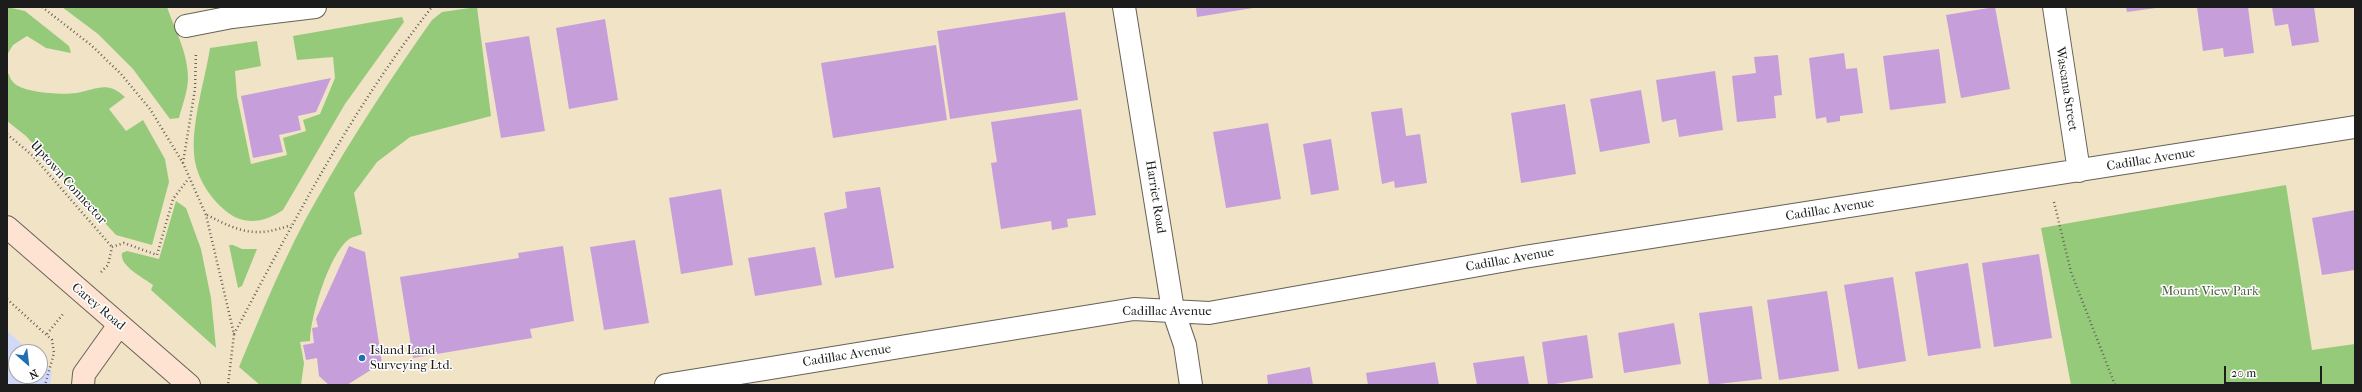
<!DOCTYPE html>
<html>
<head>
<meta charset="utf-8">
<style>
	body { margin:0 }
	#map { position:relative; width:2362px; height:392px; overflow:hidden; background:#f0e3c6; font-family:"IM FELL French Canon",serif }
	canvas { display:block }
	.frame { position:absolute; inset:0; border:8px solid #1c1c1c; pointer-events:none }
	.north { position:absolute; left:8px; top:344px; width:40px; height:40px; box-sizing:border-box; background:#fff; border:1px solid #a4a4a4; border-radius:50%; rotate:152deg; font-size:11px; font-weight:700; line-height:16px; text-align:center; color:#1c1c1c }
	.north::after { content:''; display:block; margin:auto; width:14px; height:18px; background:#1f6fb2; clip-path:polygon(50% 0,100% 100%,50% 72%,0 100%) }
	.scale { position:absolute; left:2224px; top:366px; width:98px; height:18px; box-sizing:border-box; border:2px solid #1c1c1c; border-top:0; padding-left:5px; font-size:12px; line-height:14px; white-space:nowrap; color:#1c1c1c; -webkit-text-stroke:3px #fff; paint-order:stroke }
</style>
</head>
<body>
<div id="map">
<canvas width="2362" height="392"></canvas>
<div class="frame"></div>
<div class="north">N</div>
<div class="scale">20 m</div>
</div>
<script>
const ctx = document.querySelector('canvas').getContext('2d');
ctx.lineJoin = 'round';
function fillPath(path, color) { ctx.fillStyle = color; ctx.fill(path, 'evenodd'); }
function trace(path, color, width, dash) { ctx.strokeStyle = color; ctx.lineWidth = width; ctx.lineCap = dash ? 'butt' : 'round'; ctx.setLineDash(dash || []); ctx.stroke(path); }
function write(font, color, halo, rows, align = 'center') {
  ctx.font = font + ' "IM FELL French Canon",serif'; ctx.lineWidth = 3; ctx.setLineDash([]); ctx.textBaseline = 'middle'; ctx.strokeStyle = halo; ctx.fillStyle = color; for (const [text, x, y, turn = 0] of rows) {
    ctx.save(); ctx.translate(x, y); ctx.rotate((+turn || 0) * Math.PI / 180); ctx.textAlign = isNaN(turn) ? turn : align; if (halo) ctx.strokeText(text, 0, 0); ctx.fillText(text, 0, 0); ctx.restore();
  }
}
const built = new Path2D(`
	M7,331L31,352H16V376H40V360L52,371L50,385H7Z`);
const green = new Path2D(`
	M7,7L25,11L69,46L71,53L46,48L27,36L13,45L7,55Z
	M62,7H167C175,30 188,53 188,78C188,91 182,106 179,118L170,119L133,69L98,34Z
	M477,7L491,116L410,137L377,162L354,193L362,234C358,236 351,237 348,240C329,255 310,317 310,341L300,342L304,363L301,385H260L239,367C263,310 286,252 317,199C352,137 391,78 432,20L442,12Z
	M402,17L404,22L345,104L283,210C267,221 247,226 230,214C211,201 195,176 194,153C192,120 205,80 210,48L257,41L261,66L235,71L237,96L251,164L287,155L283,138L306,131L303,120L320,114L335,78L333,57L297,60L293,36Z
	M7,71C9,74 10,79 13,82C22,93 62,95 76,93C97,90 106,80 125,97L109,109L126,131L143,120L165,159L169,182L152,245L116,235L26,136L7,121Z
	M2286,185L2312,350L2355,344V385H2071L2041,228Z
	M176,201L186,208L201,249L211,298L216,348L151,290L153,285C144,278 119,266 122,253L127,251L159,259Z
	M229,245H233L242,249H257L242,286L238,288Z`);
const building = new Path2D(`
	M1196,7H1253V8L1197,17Z
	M1995,7L2010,89L1961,98L1946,15Z
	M2126,7H2156V8L2127,12Z
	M2197,7H2248L2254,53L2224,57L2223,48L2203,51Z
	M2272,7H2314L2319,42L2292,46L2288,24L2275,26Z
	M1065,12L1078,100L950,119L937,31Z
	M605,19L618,100L569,109L556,28Z
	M529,36L545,131L501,138L485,43Z
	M936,45L947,120L833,138L821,63Z
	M1939,49L1946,103L1890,110L1883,56Z
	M1844,53L1846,69L1857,68L1863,113L1840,116V121L1827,123L1826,117L1816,119L1809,58Z
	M1778,55L1782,95L1774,96L1776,118L1737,122L1732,76L1756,73L1754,57Z
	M1715,71L1723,130L1679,137L1676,119L1662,122L1656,80Z
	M331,78L316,112L298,116L301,130L279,135L283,152L253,158L241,96Z
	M1641,90L1650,143L1600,152L1590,99Z
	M1565,104L1576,174L1521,183L1511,113Z
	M1402,108L1406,136L1420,134L1427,183L1395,188L1394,181L1382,184L1371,112Z
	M1081,109L1096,215L1067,219L1068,227L1052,230L1051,221L1001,229L991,163L997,162L991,122Z
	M1268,123L1281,199L1226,208L1213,132Z
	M1331,139L1339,190L1311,195L1303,144Z
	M880,187L894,268L835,278L824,213L847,208L845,192Z
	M721,189L733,265L681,274L669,198Z
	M2355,210V270L2322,275L2312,218Z
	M635,240L649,323L604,330L590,247Z
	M349,246L365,252L382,363L347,385H329L319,376L317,358L306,360L303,345L314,343L312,328L318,327L316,319Z
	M563,246L574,321L530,329L532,338L413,358L400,277L519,258L518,253Z
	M815,247L822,285L755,296L748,258Z
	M2039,254L2052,338L1994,347L1982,263Z
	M1968,263L1981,348L1928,356L1915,272Z
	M1893,277L1906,361L1858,369L1844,285Z
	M1827,291L1839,371L1779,380L1767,300Z
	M1752,306L1762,379L1709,385L1699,313Z
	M1674,323L1681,364L1624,373L1618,333Z
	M1587,335L1593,378L1548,385L1542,342Z
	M1524,356L1529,385H1477L1473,363Z
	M1435,362L1439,385H1368L1366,373Z
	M1310,367L1313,385H1268L1267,375Z`);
const path = new Path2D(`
	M42,7L91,45L121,74L150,109L183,163L206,215L234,334L228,385
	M7,134L33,156L112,247
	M183,163L195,89L196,52
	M2054,202L2071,272L2115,385
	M207,215C240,232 255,238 291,225
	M112,247L124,243L157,255L173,199L189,178
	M101,272L108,265L112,247
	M7,299L52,340L54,353L45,385
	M47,334L63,314
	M234,334C294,221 352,108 432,7`);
const street = new Path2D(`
	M1124,7L1173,310L1185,345L1191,385
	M2054,7L2079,171
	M186,26L232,17L315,7
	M666,385L1134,309L1209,313L1524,257L2355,127`);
const secondary = new Path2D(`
	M7,227L189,385
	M83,385L84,374L119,325`);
const markers = [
	[362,358,4,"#1f6fb2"]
];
const streetNames = [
	["Wascana Street",2066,89,81],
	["Cadillac Avenue",2151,160,-9],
	["Uptown Connector",68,183,48],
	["Harriet Road",1155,197,81],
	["Cadillac Avenue",1830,210,-9],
	["Cadillac Avenue",1510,260,-10],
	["Carey Road",98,307,40],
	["Cadillac Avenue",1167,312],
	["Cadillac Avenue",847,356,-9]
];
const parkNames = [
	["Mount View Park",2210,292]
];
const poiNames = [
	["Island Land",370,351],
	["Surveying Ltd.",370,366]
];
fillPath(built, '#d1d9f9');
fillPath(green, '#96ca7b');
fillPath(building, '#c69fda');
trace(street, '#666258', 24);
trace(secondary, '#666258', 24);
trace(path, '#666258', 2.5, [1, 3]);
trace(street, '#fff', 22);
trace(secondary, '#fee3d2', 22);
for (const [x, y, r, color] of markers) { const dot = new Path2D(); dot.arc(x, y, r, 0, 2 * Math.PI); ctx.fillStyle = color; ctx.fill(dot); trace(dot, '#fff', 1.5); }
write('13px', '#1c1c1c', '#fff', streetNames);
write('13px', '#4d6242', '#fff', parkNames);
write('13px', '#1c1c1c', '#fff', poiNames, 'left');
</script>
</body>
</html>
